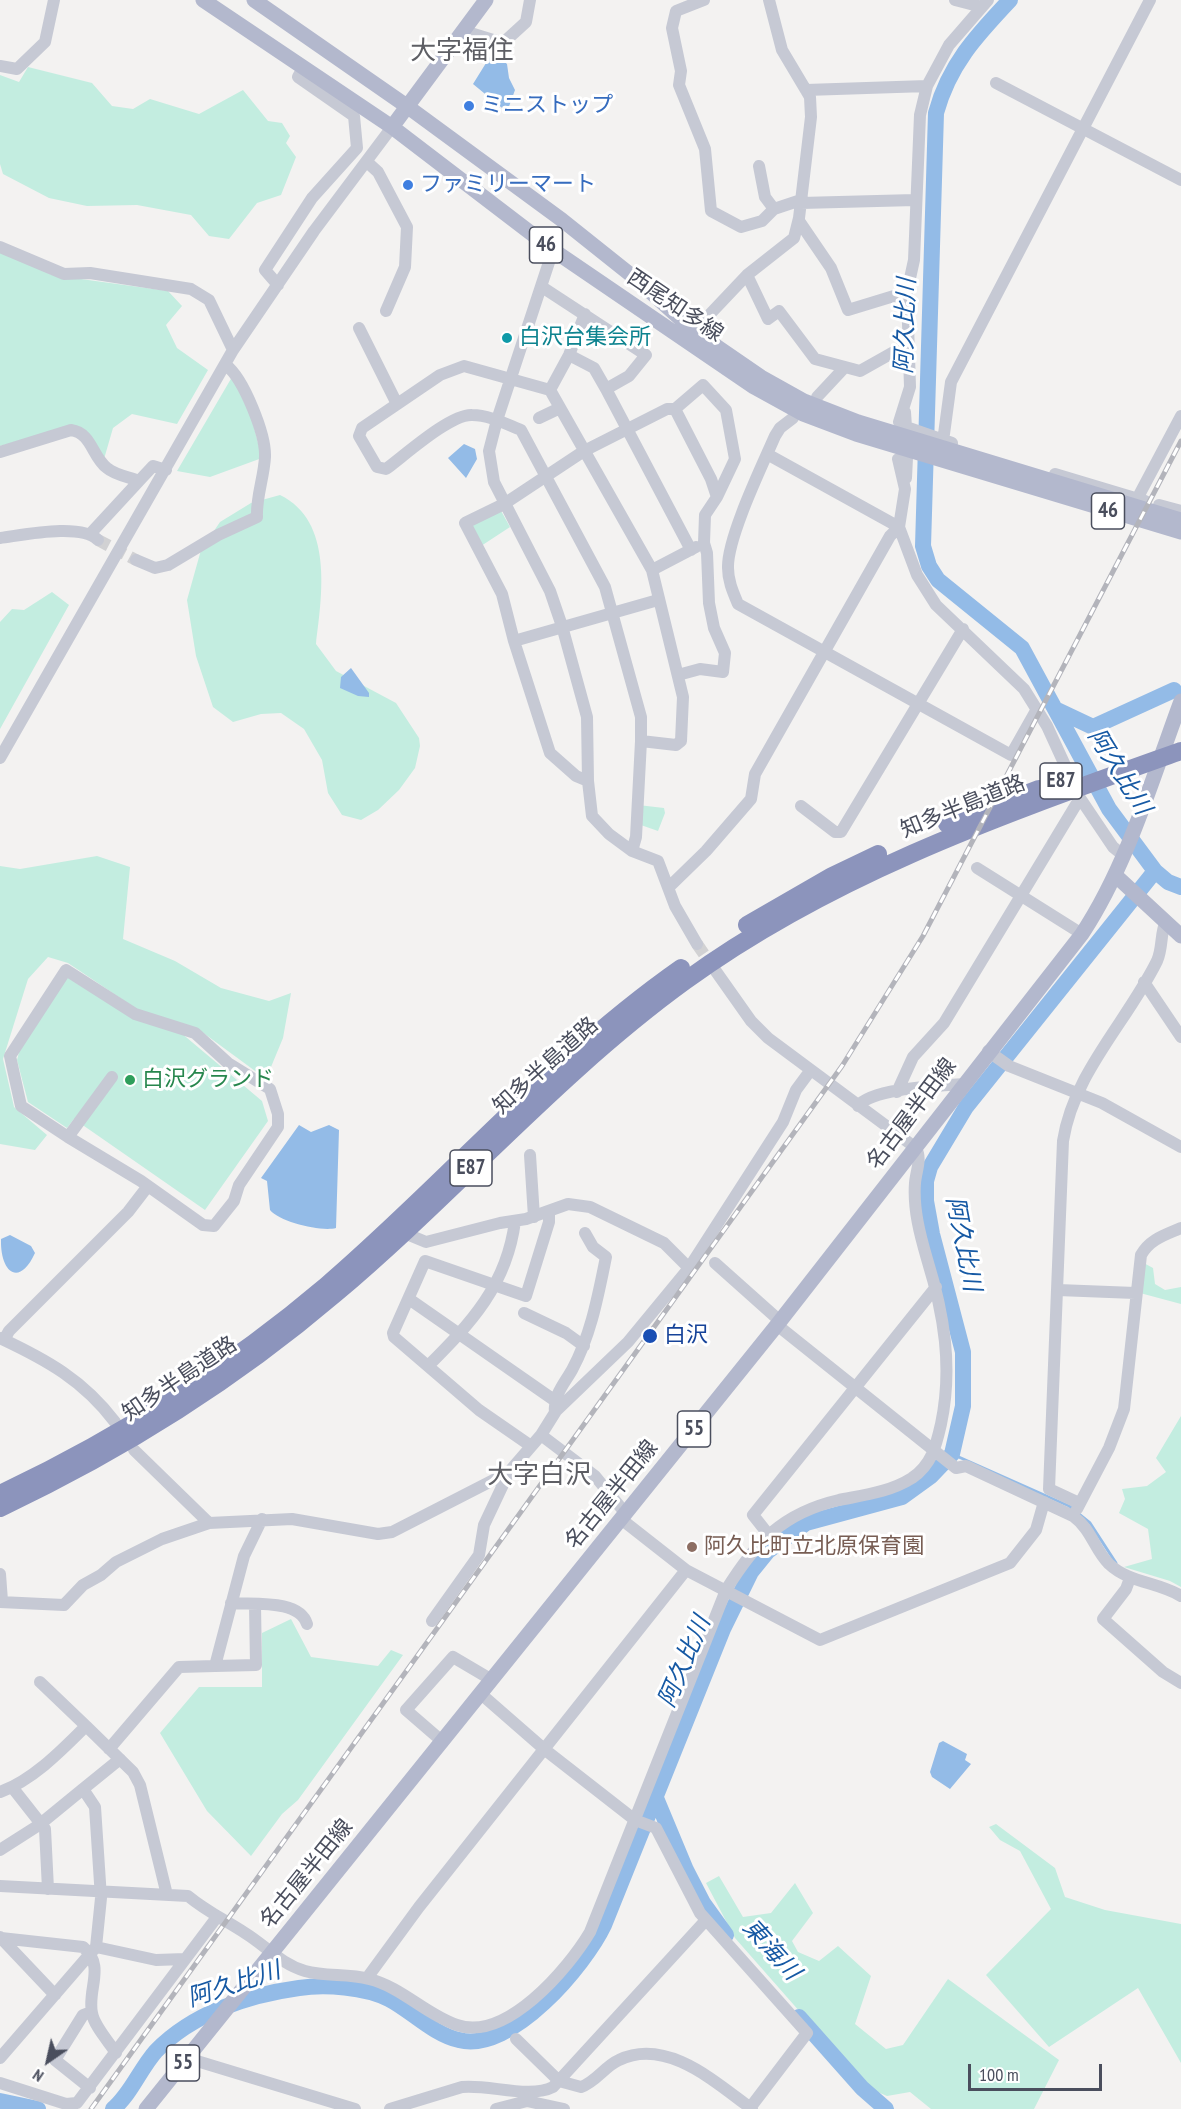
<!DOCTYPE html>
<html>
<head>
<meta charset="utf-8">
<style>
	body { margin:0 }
	#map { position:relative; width:1181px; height:2109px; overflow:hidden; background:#f3f2f1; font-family:"PT Sans Narrow",sans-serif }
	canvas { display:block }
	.north { position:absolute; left:18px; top:2031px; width:60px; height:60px; -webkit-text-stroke:4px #fff; paint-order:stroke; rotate:214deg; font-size:16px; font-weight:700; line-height:24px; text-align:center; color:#4a4e5d }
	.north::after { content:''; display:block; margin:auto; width:21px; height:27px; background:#4a4e5d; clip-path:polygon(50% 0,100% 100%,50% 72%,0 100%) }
	.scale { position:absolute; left:968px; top:2064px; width:134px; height:27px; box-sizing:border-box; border:3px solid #4a4e5d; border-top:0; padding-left:8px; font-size:18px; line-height:21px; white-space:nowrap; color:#4a4e5d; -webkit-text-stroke:4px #fff; paint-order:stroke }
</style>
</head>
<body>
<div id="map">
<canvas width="1181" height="2109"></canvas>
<div class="north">N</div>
<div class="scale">100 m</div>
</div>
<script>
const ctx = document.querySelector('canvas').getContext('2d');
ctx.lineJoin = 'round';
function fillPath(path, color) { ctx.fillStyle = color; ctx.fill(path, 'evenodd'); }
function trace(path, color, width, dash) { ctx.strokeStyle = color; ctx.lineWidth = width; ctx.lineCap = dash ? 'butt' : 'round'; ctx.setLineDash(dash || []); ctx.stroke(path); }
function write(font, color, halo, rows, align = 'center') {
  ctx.font = font + ' "PT Sans Narrow","Noto Sans JP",sans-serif'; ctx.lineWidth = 6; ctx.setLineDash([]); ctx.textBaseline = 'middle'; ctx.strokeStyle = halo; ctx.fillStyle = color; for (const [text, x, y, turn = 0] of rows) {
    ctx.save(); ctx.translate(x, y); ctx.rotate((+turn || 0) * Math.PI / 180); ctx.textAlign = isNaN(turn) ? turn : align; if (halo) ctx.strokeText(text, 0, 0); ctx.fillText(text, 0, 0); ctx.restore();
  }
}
const green = new Path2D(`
	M28,67L92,83L112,106L133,109L150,99L199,114L243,90L268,121L282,123L290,136L286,143L296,157L281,195L257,203L229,239L209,236L191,215L137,205L87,206L49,198L3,174L0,164V75L19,82Z
	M0,251L52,275L168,291L182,306L166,325L177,348L208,370L177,424L132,414L113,428L104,459L77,427L0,446Z
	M232,377L251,416L262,458L210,477L177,471Z
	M280,495C334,521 322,596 316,644L336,671L396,703L419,738L420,746L415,768L399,790L378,810L361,820L342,815L328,793L322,760L304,729L281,713L261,714L233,722L213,707L196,656L187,600L201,550L220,522L251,503Z
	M500,509L510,527L478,548L465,523Z
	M52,592L69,605L0,729V622L12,609L24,610Z
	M638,805L664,808L665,813L658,831L638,824Z
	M97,856L130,867L123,939L175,961L221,988L269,1001L291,993L283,1038L266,1079L198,1029L138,1010L68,963L48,957L28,979L3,1059L14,1107L47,1135L35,1150L0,1144V866L20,869Z
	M66,968L152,1025L180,1032L262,1101L268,1121L205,1210L74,1119L67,1128L28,1102L17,1060L25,1029Z
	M1142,1262L1153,1268L1155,1284L1165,1290L1181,1287V1304L1140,1293Z
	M1181,1416V1587L1170,1581L1124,1567L1152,1559L1148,1529L1119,1513L1125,1499L1122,1489L1147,1486L1166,1472L1156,1458Z
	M291,1619L311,1657L378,1666L391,1650L403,1655L298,1800L282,1814L251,1856L207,1811L160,1733L199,1687H262V1633Z
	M996,1824L1055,1868L1065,1897L1105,1910L1181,1924V2063L1138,1988L1049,2047L986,1975L1051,1909L1020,1851L1000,1840L989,1827Z
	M719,1876L743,1917L771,1913L795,1883L813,1913L792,1941L798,1952L819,1961L838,1946L871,1976L855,2024L886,2049L903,2045L948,1979L1059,2060L1034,2109H931L910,2092L887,2096L866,2087L735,1938L706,1883Z`);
const water = new Path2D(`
	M491,55L499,57L507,64L509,78L515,90L507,112L473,84Z
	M464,444L475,449L477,459L466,478L448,458Z
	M351,668L369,693V697L358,696L340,688L341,677Z
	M299,1125L311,1132L329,1125L339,1130L336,1228C321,1232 280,1222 270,1210L267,1181L261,1178Z
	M10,1235L31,1246L35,1253C19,1288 0,1272 1,1239Z
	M943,1741L967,1754L965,1760L971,1764L950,1789L932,1777L930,1772L939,1743Z`);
const stream = new Path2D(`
	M952,1454L1069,1506L1090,1523L1116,1563`);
const river = new Path2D(`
	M1010,0C976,36 949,65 936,113L923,546L929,566L938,580L1022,648L1109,809L1155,871L1168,882L1181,887
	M1057,710L1093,727L1174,690
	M656,1798L686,1870L703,1903L726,1935
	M799,2017L862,2088L886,2109
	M0,2101L38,2109
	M113,2109C131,2094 140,2069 156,2051C193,2013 248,1995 299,1988C325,1984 365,1987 389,1999C412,2011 433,2034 459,2040C511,2054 585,1965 604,1925L723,1629L751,1572L768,1551L806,1523L902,1497L931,1476L952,1454L963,1406V1352L932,1234L926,1201V1181L930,1167L966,1107L1155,871`);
const minorTunnel = new Path2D(`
	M98,540L136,560
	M697,944L715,970`);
const minor = new Path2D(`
	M704,0L676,11L672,28L681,71L679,85L705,149L711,211L741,227L762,221L774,209
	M955,0L982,7
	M464,31L503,43L526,22L530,0
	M0,66L17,69L45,42L54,0
	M996,83L1181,180
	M806,90L927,86
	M367,162L378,172L407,227L405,267L386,311
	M759,166L765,197L774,209L801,200
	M801,203L915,200
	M799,221L831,268L848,310L907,292
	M0,247L64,274L90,273L191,289L209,300L233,350
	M553,250L497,420L489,451L494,482L550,591L562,626L587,717L588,781L592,816L609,834L632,851L658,861L675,906L697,944
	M747,275L768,319L779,311L815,359L845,367
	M278,285L265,270L312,198L357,148L354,116L298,77L303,68
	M542,287L646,355L629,376L606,389L691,550
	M359,328L397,404
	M694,331L747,275L794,238L799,218L811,117L810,97L782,50L769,0
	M569,355L594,368L606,389
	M550,390L569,355L585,314
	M817,397L845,367L860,371L908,344
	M675,409L703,385L726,410L735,459L717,497
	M905,412L906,427L952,443
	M539,418L560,408
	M793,418L780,428L775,436C762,466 727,538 728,568C728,581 733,592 738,604L1011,755L1037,709
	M899,422L910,387L907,292L914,260L920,115L927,86L949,45L988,0
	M944,434L951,382L1150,0
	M0,452L71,430C92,433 92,457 107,468C115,475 129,477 139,481L153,466L166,470
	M767,454L899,527
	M898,459L905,489L899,527L917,575L936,605L1024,689L1047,726L1080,798L1113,847L1123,855
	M1055,474L1145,501
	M906,478L907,458
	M1137,499L1181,416
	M1159,505L1181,511
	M91,533L139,481
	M0,538C24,535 81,523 98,540
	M136,560L155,568L168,565L218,535L257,517C256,497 264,477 265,457C266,435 244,379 226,365
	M652,570L696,547
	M514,641L658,600
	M0,758L233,350L314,231L392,127
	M588,781L576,776L550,753L514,641L502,594L465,523L504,504L584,451L667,409H675L711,479L717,497L705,515L704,543L707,553L709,603L714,628L725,653L723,672L700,669L678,675
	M801,806L835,832H841L963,629
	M632,851L636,837L641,741L676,745L681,741L683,697L652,570L550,390L464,366L440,375L362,428L359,436L377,467L386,469C404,456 450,414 472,415C489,415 506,424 521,430L605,587L641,717V741
	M977,868L1082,934
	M669,887L706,851L751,799L755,774L890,536L899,527
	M1144,982L1181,1037
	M988,1051L1009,1066L1102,1103L1181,1147
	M897,1092L913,1057L944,1023L1080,798
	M858,1106C872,1088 939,1086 964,1084
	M68,1137L21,1106L10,1056L66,970L135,1014L195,1033L228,1063L270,1089L278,1114V1127L239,1185L234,1201L214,1226L203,1225L141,1181L68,1137L112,1077
	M530,1155L534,1217
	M409,1235L426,1242L500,1223L526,1219L568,1204L590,1207L664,1243L689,1268
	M715,1263L780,1321
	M1058,1290L1135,1293
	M409,1299L554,1400
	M524,1313L566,1333L584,1346
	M777,1325L956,1468L966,1466L1073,1516C1092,1530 1094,1549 1109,1564C1129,1583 1158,1582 1181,1596
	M0,1338C47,1360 83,1380 115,1422
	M4,1340L9,1331L128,1212L148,1186
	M428,1366C471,1323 507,1285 515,1221
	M555,1412C553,1396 564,1384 572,1370C591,1335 598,1296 606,1257L593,1247L585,1233
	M541,1435L595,1476L626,1514
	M531,1446L479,1410L394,1337L393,1333L425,1261L526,1296L549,1222V1211
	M134,1450L209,1523
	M1079,1503L1049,1489L1063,1141C1074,1072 1127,1022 1157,961C1163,948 1160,933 1166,921
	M1077,1509L1109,1448L1124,1409L1141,1255C1150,1239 1165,1235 1181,1228
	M621,1519L686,1570L820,1640L1010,1563L1036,1530L1044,1502
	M768,1534L753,1515L936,1287
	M0,1574L2,1601
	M1130,1578L1126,1589L1103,1619L1163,1672L1181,1683
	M0,1602L64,1605L83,1585L101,1575L116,1562L162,1539L209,1523L292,1519L378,1534L392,1532L509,1472L541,1435L556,1411L628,1342L689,1268L783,1122L796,1090L810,1071
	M231,1603C253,1605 299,1599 307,1624
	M432,1621L479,1555L484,1525L509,1472
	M215,1666L256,1665L255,1605
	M40,1682L86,1726
	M481,1694L544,1749L635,1820L656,1828L700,1913L807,2033L750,2108
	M443,1742L406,1710L453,1657L492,1680
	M109,1749L179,1667L215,1666L244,1556L262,1519
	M12,1787L45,1829L48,1889
	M0,1792C33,1780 62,1750 86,1726L133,1772L140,1785L167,1895
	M0,1850L39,1825L83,1789
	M0,1886L188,1896C206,1911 225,1920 245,1933C266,1946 281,1964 305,1971C326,1977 348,1973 369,1979C402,1987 425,2014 457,2025C506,2042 568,1969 590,1932L726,1590C755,1543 782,1513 839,1500C864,1495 890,1492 912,1478C932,1464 936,1446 941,1424C953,1367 944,1314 927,1259C920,1235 913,1209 915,1183C916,1171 922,1159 916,1148L768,1038L751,1021L715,970
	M0,1937L55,1995
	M1,1938L83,1947C106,1966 87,1989 92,2013C94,2026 109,2042 116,2053
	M96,1947L156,1960L185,1959
	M367,1978L419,1907L686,1570
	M516,2039L559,2081L581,2087C596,2082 605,2066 619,2060C667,2037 716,2083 752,2109
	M0,2058L96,1947L101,1898L95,1807L83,1789L120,1759
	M187,2058L355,2109
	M0,2083L66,2104L77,2103L217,1917
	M90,2088L55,2060L83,2015L91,2012
	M390,2109L462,2087C488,2084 530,2099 553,2087L706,1920
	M496,2109L527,2101L564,2109`);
const major = new Path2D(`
	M203,0L392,127L553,250L754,387L803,414L856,434L1181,532
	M254,0L408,107L562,220L636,279L694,331L761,377L804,401L858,422L1181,520
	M392,127L486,0
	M1115,875L1181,936
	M146,2109L777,1325L1082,934C1128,864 1152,779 1181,701`);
const highway = new Path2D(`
	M947,824L1039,789
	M747,925L832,876L878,854
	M0,1494C118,1438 227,1370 327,1285C447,1182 551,1059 681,968
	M0,1508C121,1451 233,1381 335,1294C455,1193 558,1073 685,981C835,872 1008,813 1181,751`);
const rail = new Path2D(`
	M91,2109L842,1066L923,936L1181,441`);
const markers = [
	[469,106,6,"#3f7fe0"],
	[408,185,6,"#3f7fe0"],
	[507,338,6,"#0f9aa8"],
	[130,1080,6,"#2e9e5b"],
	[650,1336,8,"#1a4fb4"],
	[692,1547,6,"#8d6e63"]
];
const shields = [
	[546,245,33],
	[1108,511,33],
	[1061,781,42],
	[471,1168,42],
	[694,1429,33],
	[183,2063,33]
];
const shieldNames = [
	["46",546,245],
	["46",1108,511],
	["E87",1061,781],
	["E87",471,1168],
	["55",694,1429],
	["55",183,2063]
];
const shopNames = [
	["ミニストップ",481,106],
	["ファミリーマート",420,185]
];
const streetNames = [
	["西尾知多線",675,306,34],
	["知多半島道路",963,807,-22],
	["知多半島道路",546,1066,-42],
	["名古屋半田線",912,1114,-53],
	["知多半島道路",180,1379,-34],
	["名古屋半田線",612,1495,-51],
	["名古屋半田線",307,1874,-51]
];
const cultureNames = [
	["白沢台集会所",519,338]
];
const leisureNames = [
	["白沢グランド",142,1080]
];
const transitNames = [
	["白沢",664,1336]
];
const educationNames = [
	["阿久比町立北原保育園",704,1547]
];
const waterNames = [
	["阿久比川",906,326,-88],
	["阿久比川",1119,772,58],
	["阿久比川",963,1244,79],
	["阿久比川",685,1662,-67],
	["東海川",771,1950,48],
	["阿久比川",234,1985,-18]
];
const quarterNames = [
	["大字福住",462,52],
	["大字白沢",539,1476]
];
fillPath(green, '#c3ede0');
fillPath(water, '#93bbe7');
trace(stream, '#93bbe7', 3);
trace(river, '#93bbe7', 16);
trace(minorTunnel, '#d1d1d3', 12, [12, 6]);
trace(minor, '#c6c9d4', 12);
trace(major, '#b3b8cd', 15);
trace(highway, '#8c94bc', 18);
trace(rail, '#b3b4bb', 5);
trace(rail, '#fff', 3, [9]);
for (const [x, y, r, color] of markers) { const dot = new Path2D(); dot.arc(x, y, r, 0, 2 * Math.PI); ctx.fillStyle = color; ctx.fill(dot); trace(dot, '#fff', 2); }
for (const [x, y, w] of shields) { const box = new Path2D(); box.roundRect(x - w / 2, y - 18, w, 36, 4.5); ctx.fillStyle = '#fff'; ctx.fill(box); trace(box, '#4a4e5d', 1.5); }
write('bold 21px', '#4a4e5d', null, shieldNames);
write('22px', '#366cbe', '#fff', shopNames, 'left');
write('22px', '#4a4e5d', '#fff', streetNames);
write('22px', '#0d838f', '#fff', cultureNames, 'left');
write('22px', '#27864d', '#fff', leisureNames, 'left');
write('22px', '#164399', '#fff', transitNames, 'left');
write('22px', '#785e54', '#fff', educationNames, 'left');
write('italic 24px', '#1659a4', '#fff', waterNames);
write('26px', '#5e5f65', '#fff', quarterNames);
</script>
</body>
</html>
